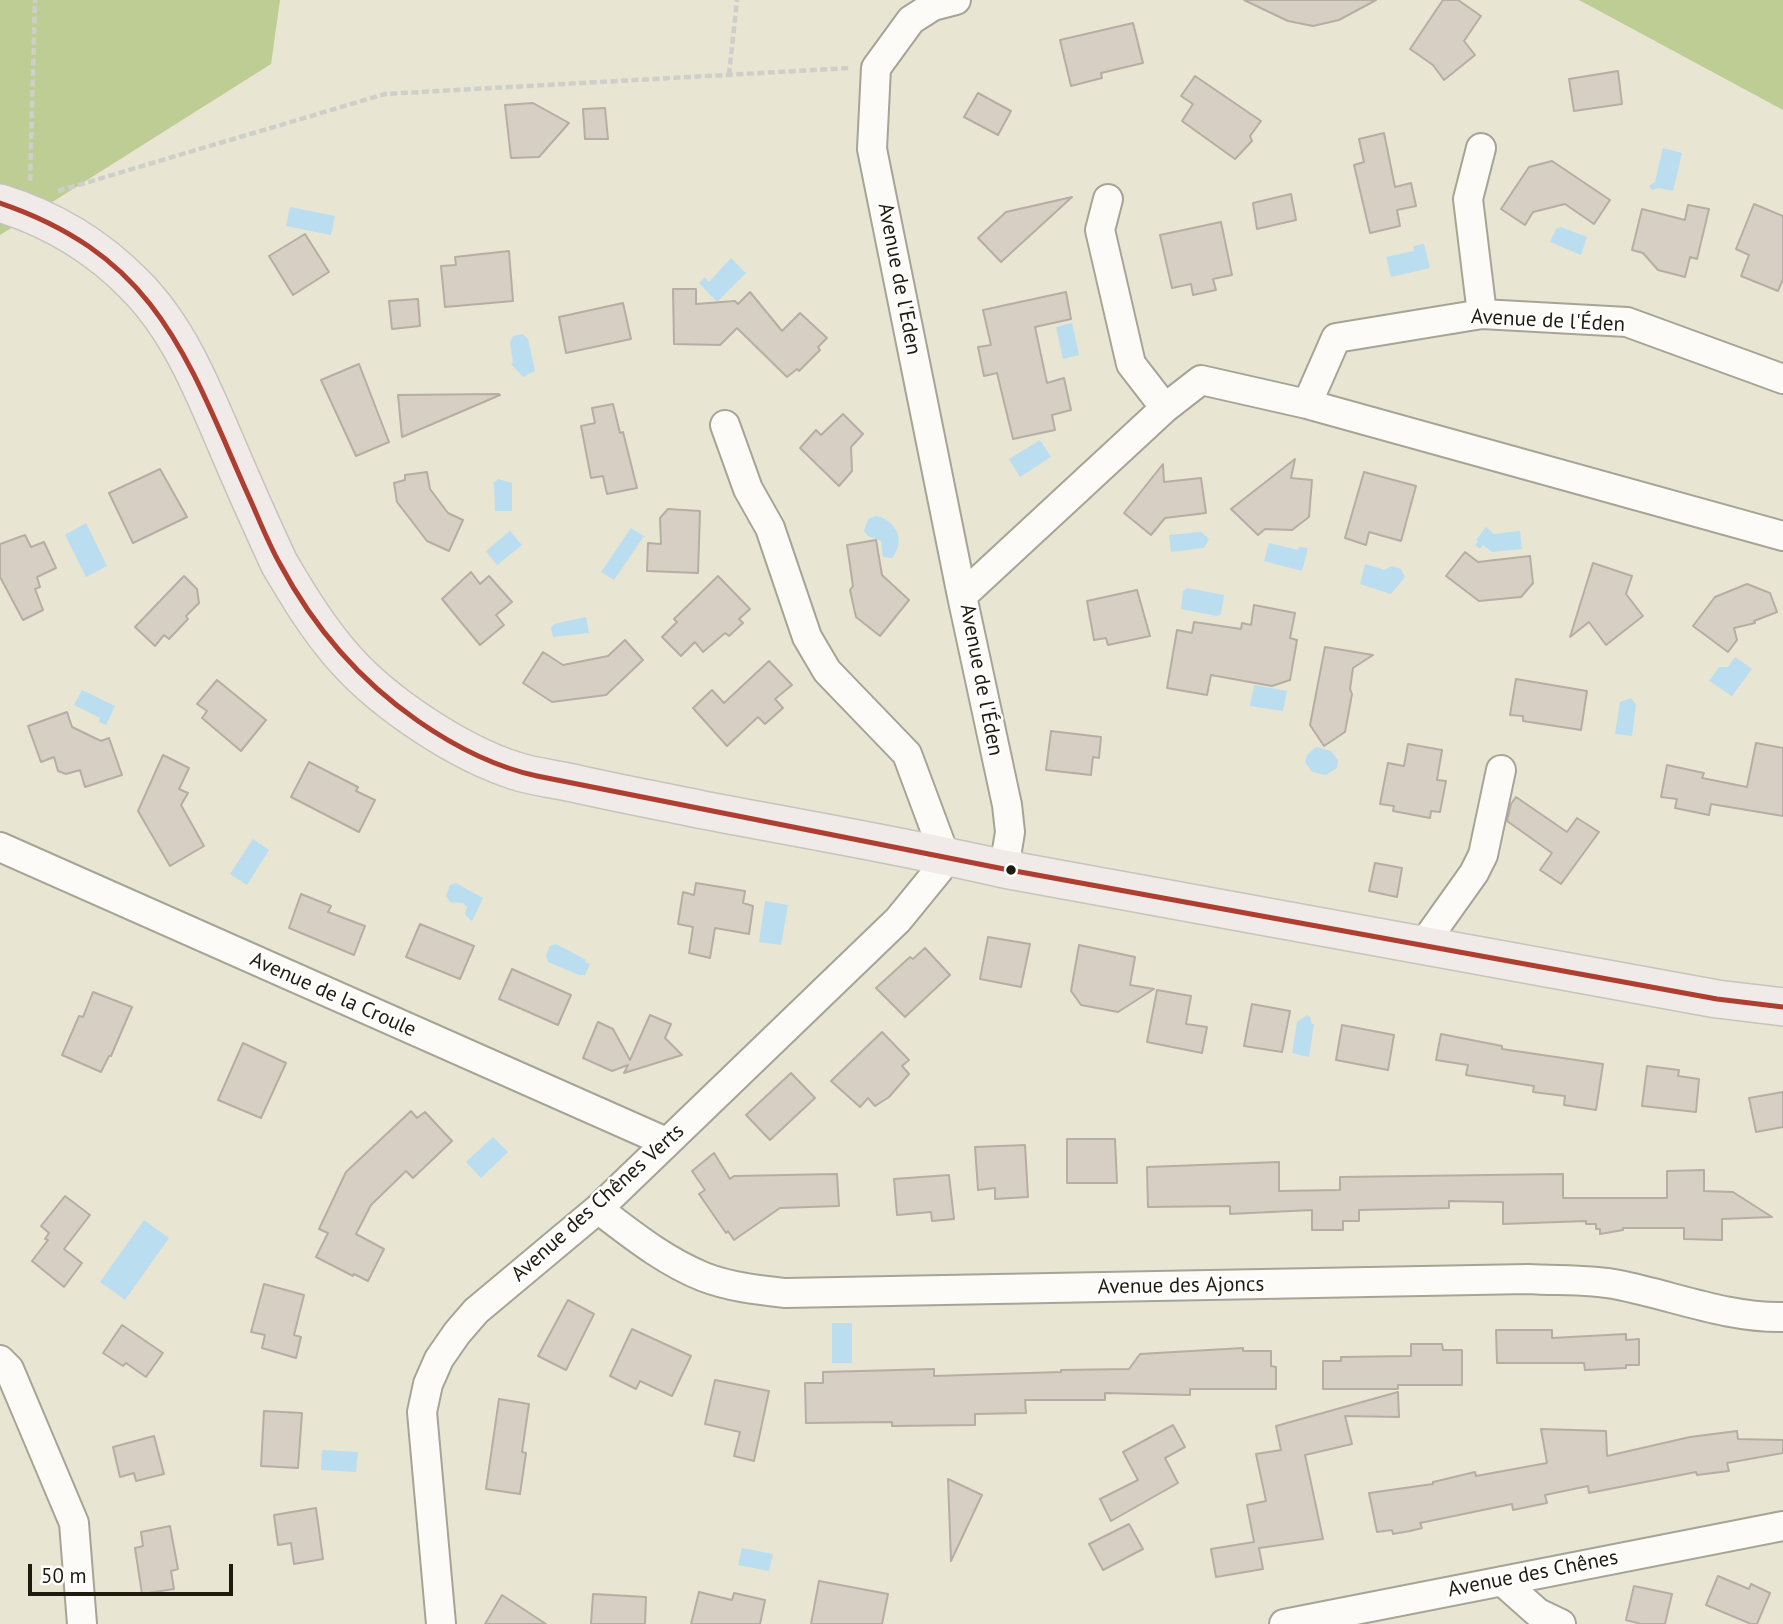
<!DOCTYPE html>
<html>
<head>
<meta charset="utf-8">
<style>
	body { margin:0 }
	#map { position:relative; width:1783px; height:1624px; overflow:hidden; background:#e8e5d2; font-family:"PT Sans",sans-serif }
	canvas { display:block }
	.scale { position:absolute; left:28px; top:1564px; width:205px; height:32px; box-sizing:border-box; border:4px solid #1e1c0f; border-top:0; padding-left:9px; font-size:21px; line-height:24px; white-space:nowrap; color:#1e1c0f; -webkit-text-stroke:5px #fff; paint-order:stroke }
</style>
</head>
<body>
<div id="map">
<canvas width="1783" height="1624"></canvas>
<div class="scale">50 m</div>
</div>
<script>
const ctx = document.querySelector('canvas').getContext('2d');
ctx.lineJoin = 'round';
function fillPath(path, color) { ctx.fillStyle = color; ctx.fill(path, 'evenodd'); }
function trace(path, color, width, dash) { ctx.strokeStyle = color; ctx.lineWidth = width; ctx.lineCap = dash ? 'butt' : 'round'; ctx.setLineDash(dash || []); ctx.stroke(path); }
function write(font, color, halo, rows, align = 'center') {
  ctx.font = font + ' "PT Sans",sans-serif'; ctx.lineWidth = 5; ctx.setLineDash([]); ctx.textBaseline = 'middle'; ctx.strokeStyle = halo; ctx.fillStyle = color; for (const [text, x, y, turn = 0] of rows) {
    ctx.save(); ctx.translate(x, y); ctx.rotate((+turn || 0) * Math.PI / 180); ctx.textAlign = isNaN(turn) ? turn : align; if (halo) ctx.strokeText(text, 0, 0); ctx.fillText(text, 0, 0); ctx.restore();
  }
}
const forest = new Path2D(`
	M0,0H280L271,64L0,235Z
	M1579,0H1783V110Z`);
const water = new Path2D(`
	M1663,148L1682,153L1673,191L1659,188L1652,190L1649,186L1655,182Z
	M290,207L335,216L331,235L286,226Z
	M1561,227L1587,237L1581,255L1550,242L1556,229Z
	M1424,244L1430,268L1391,277L1386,257L1414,251L1413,246Z
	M731,258L746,273L717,302L699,283L705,277L709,282Z
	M1072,323L1079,355L1063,359L1056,327Z
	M523,334L528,339L535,371L523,377L511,364L513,362L510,343L513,336Z
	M1040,440L1051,457L1020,477L1009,459Z
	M498,479L512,483V511H495L494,483Z
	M876,516C897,521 906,541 892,558L883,557L881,541L868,536L864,531L868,519Z
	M86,523L107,566L86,577L65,535Z
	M1486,527L1494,534L1520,531L1522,549L1492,552L1483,545L1480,549L1475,545L1478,541L1476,540Z
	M631,528L644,536L614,580L601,572Z
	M510,531L522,545L497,565L486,551Z
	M1201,532L1209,539L1204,548L1171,552L1169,535Z
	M1269,543L1298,550L1299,547L1308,548L1302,571L1264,561Z
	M1365,564L1385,570L1392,566L1401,569L1405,577L1391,594L1360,584Z
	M1187,588L1224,595L1221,614L1217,616L1181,609L1183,591Z
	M586,617L589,633L553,637L551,628L554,624Z
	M1735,657L1752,669L1732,696L1709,681L1719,667H1728Z
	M1254,685L1287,691L1283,711L1250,706Z
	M82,690L115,706L106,725L99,722L100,718L74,705Z
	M1631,698L1636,705L1632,736L1615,734L1620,702Z
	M1316,747L1331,751L1338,760L1337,768L1326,775L1312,772L1305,762L1307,755Z
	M253,839L269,850L247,885L230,874Z
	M456,883L483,898L472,921L465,915L467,907L463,903L450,902L446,896L450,885Z
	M765,901L788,905L781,945L759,942Z
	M556,944L586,960L585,962L590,964L585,975H579L548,962L546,955L550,946Z
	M1307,1015L1310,1017L1312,1024H1314L1309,1057L1292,1053L1297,1022Z
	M493,1137L508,1152L481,1178L466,1162Z
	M144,1220L169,1238L125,1300L100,1282Z
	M832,1323H852V1363H832Z
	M322,1450L358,1452L356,1472L321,1470Z
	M742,1548L773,1554L769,1571L738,1565Z`);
const building = new Path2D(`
	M1244,0H1376L1339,20L1313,26L1288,21Z
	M1443,0H1458L1481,16L1464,41L1475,55L1444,80L1433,65L1410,49Z
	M1133,23L1143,63L1101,73L1102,78L1071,86L1060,40Z
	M1618,71L1622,104L1574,111L1569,79Z
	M1195,76L1261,121L1250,136L1252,141L1235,159L1182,121L1193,104L1181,96Z
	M978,93L1011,111L998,135L964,117Z
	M533,103L569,123L539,157L511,158L505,105Z
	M605,108L608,139H585L583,109Z
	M1384,133L1395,187L1411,183L1416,206L1397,210L1400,226L1370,233L1354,165L1364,162L1359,139Z
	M1552,161L1610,200L1594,224L1565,204L1533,212L1525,225L1501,209L1529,167Z
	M1291,194L1296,220L1257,229L1253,203Z
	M1072,197L1001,262L978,238L1006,212Z
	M1754,204L1783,216V279L1778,291L1741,276L1749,255L1736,249Z
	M1688,205L1709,209L1697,259L1690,257L1685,277L1658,270L1643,253L1632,250L1642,209L1685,220Z
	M1221,222L1232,275L1213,279L1216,290L1193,295L1191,284L1172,288L1160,235Z
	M305,234L329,272L293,295L269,256Z
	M509,251L513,301L445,307L441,266L456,265L455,257Z
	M673,289H696V304L735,301L738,304L750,292L782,331L800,313L827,338L818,347L820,350L799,371L797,369L787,377L737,328L720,345L674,344Z
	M1066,292L1071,319L1035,327L1047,383L1064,378L1071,410L1052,415L1055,430L1013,439L997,373L984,376L978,347L991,345L983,310Z
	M418,299L420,326L392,329L389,301Z
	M623,303L631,339L566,353L559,317Z
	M359,364L389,442L356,456L321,380Z
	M499,394L500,395L402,437L398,395Z
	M613,404L620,433L623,432L637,488L607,494L603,476L591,478L581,426L595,423L592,408Z
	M843,414L863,434L851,447L852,471L839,486L800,448L816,430L821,435Z
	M1295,459L1291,478L1312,480L1309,517L1292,530L1265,529L1258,535L1231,509Z
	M1163,464L1164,482L1201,478L1206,513L1165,518L1151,535L1124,513Z
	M160,469L187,517L133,543L109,493Z
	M427,472L430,489L448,513L463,520L449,551L427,541L397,502L394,483L405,480V475Z
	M1364,472L1416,486L1401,541L1369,532L1366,545L1345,538Z
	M668,509L700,511L698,573L647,571L648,543L661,544L660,518Z
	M25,535L31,547L44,542L56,568L37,577L40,587L35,589L43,610L23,620L0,577V544Z
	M876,540L882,575L909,600L880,636L856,617L850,590L853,586L847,545Z
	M1465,552L1478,562L1530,556L1533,583L1521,597L1479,601L1446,576Z
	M1593,563L1632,576L1626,594L1643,616L1606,645L1589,622L1570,637Z
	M471,572L480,584L489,576L512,602L496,615L504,625L480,645L442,599Z
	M184,576L197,589L199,603L186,616L188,619L169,639L164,635L155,646L135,627Z
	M718,576L750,609L739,619L743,623L729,636L725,633L703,652L695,642L681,656L662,637L677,622L674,619Z
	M1747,584L1770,593L1777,612L1754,621L1755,623L1734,628L1737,640L1728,652L1693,626L1715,597Z
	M1137,590L1150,636L1108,645L1106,638L1094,640L1087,601Z
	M1254,605L1295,613L1290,638L1297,640L1290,680L1272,686L1211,675L1207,695L1167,688L1177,630L1192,633L1194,622L1241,629L1242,623L1251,625Z
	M625,640L643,660L606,695L552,702L523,683L543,652L563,665L608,656Z
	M1325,647L1373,655L1353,668L1350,689L1352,694L1345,732L1324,746L1310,725Z
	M769,661L792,685L775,699L783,708L765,724L758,717L727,746L693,708L712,690L724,703Z
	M1516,679L1587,691L1581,730L1523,721V716L1510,715Z
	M217,680L266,720L241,751L202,718L207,711L197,704Z
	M67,712L72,727L101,741L109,738L122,775L85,787L80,770L66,774L58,771L54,757L41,762L28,726Z
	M1051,731L1101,737L1099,758L1093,757L1091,775L1046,770Z
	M1756,743L1783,748V816L1711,804L1709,815L1675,808L1677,799L1661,797L1667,765L1704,773L1702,778L1747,787Z
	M1408,744L1442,750L1437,780L1446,781L1440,812L1431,811L1430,818L1393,811L1394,806L1380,804L1388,763L1404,766Z
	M163,755L189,768L179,789L188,793L181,805L204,846L170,866L138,811Z
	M309,762L358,787L356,791L375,800L359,832L291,797Z
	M1516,797L1567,832L1577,818L1599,832L1561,884L1540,870L1552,853L1507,821L1511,804Z
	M1375,863L1402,868L1397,897L1369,891Z
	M696,883L745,891L743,903L753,906L749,934L715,928L710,958L689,953L693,927L678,924L683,892L694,895Z
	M301,894L331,906L328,912L365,926L354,955L289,928Z
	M420,924L474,946L460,979L406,957Z
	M988,937L1030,944L1021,987L980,979Z
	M1079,945L1135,957L1130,985L1154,989L1118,1012L1081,1005L1071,991Z
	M925,948L950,975L905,1017L876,988L910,957L913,959Z
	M512,969L571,995L558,1025L499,999Z
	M1157,990L1191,996L1186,1024L1207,1027L1202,1053L1147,1042Z
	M93,992L132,1007L111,1056H109L101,1072L62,1055L79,1016L83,1017Z
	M1252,1004L1290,1011L1282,1052L1244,1046Z
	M650,1015L671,1024L665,1038L682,1055L624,1073L628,1065L612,1071L583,1058L598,1022L613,1029L630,1060Z
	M1342,1025L1394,1035L1388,1070L1336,1060Z
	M882,1032L909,1060L902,1066L909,1074L889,1097L875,1106L868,1098L860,1107L831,1081Z
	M1441,1034L1502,1046V1049L1603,1064L1596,1110L1564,1105L1565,1096L1533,1092L1534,1086L1466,1075L1468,1065L1436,1060Z
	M243,1043L286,1063L261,1118L218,1100Z
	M1647,1066L1679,1070L1678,1076L1699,1079L1696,1112L1642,1106Z
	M791,1073L815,1098L770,1140L746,1115Z
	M1783,1092V1127L1756,1132L1749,1098Z
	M411,1111L417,1118L425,1112L452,1141L413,1178L406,1171L371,1205L356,1234L384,1249L368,1281L354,1274L353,1276L316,1257L328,1233L319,1229L346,1172Z
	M1067,1139H1115L1117,1183H1067Z
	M1025,1145L1028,1197L995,1199V1188L978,1190L975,1147Z
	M714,1153L730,1179L734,1176L837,1174L839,1206L780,1208L734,1240L728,1231L726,1233L699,1194L705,1190L692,1171Z
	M1279,1162V1191L1340,1190V1177L1563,1174V1198H1667V1171L1704,1170V1191L1733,1192L1772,1217L1722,1219V1240L1684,1239V1228H1623V1230L1600,1234V1229H1596V1224H1586V1221L1503,1224V1202L1449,1201V1208L1359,1210V1221H1343V1230H1312V1210L1230,1214V1206L1148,1207L1147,1167Z
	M949,1175L954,1219L932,1221L931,1212L897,1215L894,1179Z
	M65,1196L90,1215L64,1249L82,1263L64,1287L32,1261L48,1240L45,1239L49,1233L41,1226Z
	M264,1284L304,1295L294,1335L301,1337L296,1358L262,1348L265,1335L251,1332Z
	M568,1300L594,1314L566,1370L538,1356Z
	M122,1325L163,1353L146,1377L126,1363L123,1366L103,1353Z
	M632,1329L691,1356L672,1396L640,1381L636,1389L610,1376Z
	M1496,1330H1552V1338L1626,1334V1340L1639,1339V1365H1626V1368L1585,1370L1584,1363H1497Z
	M1411,1344H1442L1443,1350H1462V1385H1398V1389H1323V1361H1341V1357L1411,1356Z
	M1243,1348V1351H1271V1366L1276,1367V1389H1190V1395L1105,1393V1400H1025L1026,1413L975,1414V1425L892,1426V1422L806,1423L805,1383H823V1372L934,1369V1376L1061,1372V1370L1129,1369L1140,1354Z
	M715,1380L769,1391L754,1461L734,1456L740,1432L705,1424Z
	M1398,1392L1399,1417L1345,1416L1352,1444L1305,1455L1323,1539L1259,1548L1263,1569L1216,1577L1211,1549L1254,1542L1247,1505L1266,1501L1256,1454L1281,1450L1276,1426Z
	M499,1399L529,1404L522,1452L526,1453L520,1494L486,1489Z
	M264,1411L302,1413L298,1468L261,1466Z
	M1173,1425L1185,1447L1165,1458L1178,1483L1111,1521L1100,1499L1138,1480L1123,1452Z
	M1541,1429L1606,1431L1607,1456L1690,1437L1737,1431L1738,1439L1783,1440V1453L1727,1463L1729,1471L1697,1475L1696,1472L1589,1493L1588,1486L1545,1495L1547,1503L1513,1510L1512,1504L1420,1523L1422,1528L1410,1531L1393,1534L1392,1530L1377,1532L1369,1493L1433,1484V1482L1475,1472L1476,1476L1547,1463Z
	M154,1436L164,1474L136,1481L134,1473L120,1477L113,1447Z
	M948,1479L982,1495L951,1561Z
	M316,1508L323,1559L294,1564L291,1543L278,1545L274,1515Z
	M1129,1524L1143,1549L1103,1570L1089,1544Z
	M170,1526L178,1569L171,1571L174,1589L142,1594L135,1548L143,1546L141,1532Z
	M1718,1576L1749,1589L1751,1584L1770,1593L1757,1624H1751L1706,1605Z
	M819,1581L888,1594L882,1624H811Z
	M1634,1586L1672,1594L1665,1624H1641L1626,1620Z
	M699,1592L732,1600L734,1593L765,1600L760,1624H691Z
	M593,1594L646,1597L645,1624H591Z
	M502,1595L546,1624H485Z`);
const path = new Path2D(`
	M729,75L737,0
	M30,181L35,0
	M58,191L385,94L850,68`);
const minor = new Path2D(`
	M956,0L933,6L911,20L876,68L872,149L962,596
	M1481,148L1468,199L1482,314
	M1108,199L1100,230L1131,364L1165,408
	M1307,404L1336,338L1482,314L1627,322L1783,379
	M0,847L666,1142
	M1004,869L1010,832L1007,805L962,596L1165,408L1201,380L1307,404L1783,536
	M1422,946L1474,873L1483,855L1501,770
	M598,1209C631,1234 664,1261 704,1277C730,1287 758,1290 785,1293L1528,1279C1557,1281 1590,1279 1619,1285C1674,1296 1727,1318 1783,1317
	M0,1360L9,1369L74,1523L82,1624
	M1502,1581L1538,1613L1561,1624
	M441,1624L422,1412L428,1384L439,1359L457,1333L476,1311L598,1209L898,920L938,871L945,856L907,754L827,671L807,637L770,528L748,489L725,425
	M1284,1624L1783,1526`);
const major = new Path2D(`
	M0,203C52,219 97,246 135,285C179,329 203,390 227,446C244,486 261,524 279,563C299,597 319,630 345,659C385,704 459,753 516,771C534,777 555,779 573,783C616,793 660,801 703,810C803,829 904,846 1004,869L1717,999L1783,1007`);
const bus1 = new Path2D(`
	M0,203C158,257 187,358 249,497C259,519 268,543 280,564C314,628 359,680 418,721C454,746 495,767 537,776L1004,869L1717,999L1783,1007`);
const markers = [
	[1011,870,6,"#1e1c0f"]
];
const streetNames = [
	["Avenue de l'Eden",899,279,79],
	["Avenue de l'Éden",1548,321,3],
	["Avenue de l'Éden",981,680,79],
	["Avenue de la Croule",333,995,24],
	["Avenue des Chênes Verts",598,1203,-42],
	["Avenue des Ajoncs",1181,1286,-1],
	["Avenue des Chênes",1533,1574,-11]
];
fillPath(forest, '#bdcd94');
fillPath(water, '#baddf0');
fillPath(building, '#d7cfc4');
trace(building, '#b6ada5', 2);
trace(minor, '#a6a495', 32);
trace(major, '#c6c4bb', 40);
trace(path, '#cfcfca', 4.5, [7, 3.5]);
trace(minor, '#fcfbf8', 28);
trace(major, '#f0eae8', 37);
trace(bus1, '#ae3e2f', 5);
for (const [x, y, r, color] of markers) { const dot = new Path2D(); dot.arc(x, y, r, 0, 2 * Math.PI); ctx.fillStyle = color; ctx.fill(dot); trace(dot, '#fff', 2.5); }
write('21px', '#1e1c0f', '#fff', streetNames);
</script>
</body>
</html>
